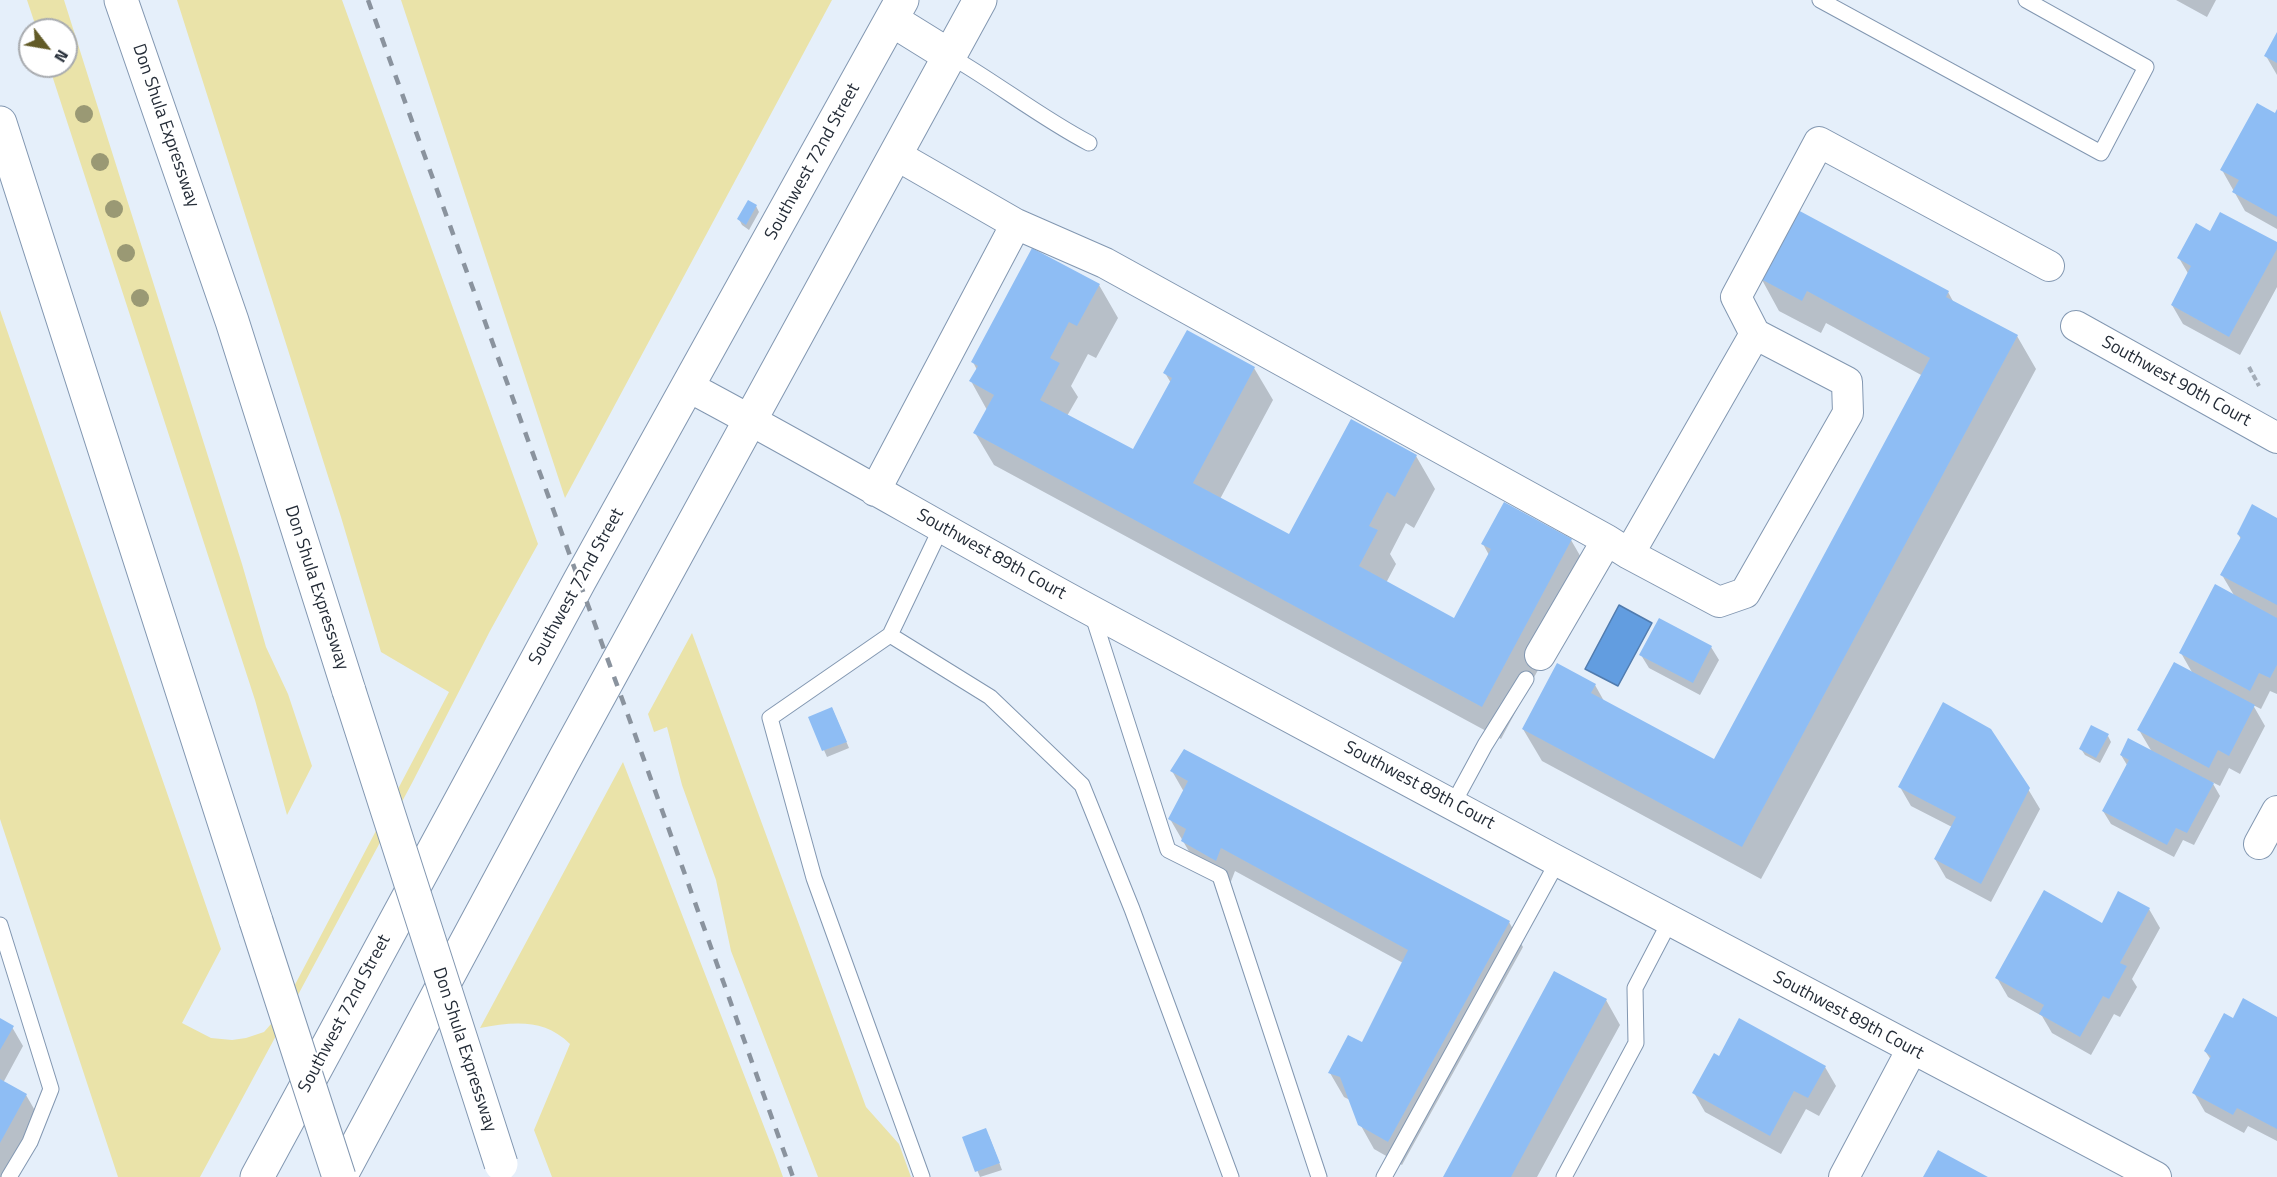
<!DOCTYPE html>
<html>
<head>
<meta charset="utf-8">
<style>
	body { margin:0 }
	#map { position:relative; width:2277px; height:1177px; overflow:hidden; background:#e5effa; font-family:"Titillium Web",sans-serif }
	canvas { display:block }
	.north { position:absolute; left:18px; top:18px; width:60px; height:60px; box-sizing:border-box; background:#fff; border:2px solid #a8abaf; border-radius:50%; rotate:121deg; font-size:16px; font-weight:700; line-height:24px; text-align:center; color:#252d38 }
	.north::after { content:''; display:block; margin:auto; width:21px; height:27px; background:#625b27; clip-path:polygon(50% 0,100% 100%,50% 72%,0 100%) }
</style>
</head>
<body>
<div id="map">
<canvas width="2277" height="1177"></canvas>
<div class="north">N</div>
</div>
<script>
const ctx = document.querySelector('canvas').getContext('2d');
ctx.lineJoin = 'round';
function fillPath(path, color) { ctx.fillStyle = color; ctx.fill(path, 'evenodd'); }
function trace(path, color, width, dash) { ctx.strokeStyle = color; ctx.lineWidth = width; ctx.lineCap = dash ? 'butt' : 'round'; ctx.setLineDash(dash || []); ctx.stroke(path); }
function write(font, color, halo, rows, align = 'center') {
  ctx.font = font + ' "Titillium Web",sans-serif'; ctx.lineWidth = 4.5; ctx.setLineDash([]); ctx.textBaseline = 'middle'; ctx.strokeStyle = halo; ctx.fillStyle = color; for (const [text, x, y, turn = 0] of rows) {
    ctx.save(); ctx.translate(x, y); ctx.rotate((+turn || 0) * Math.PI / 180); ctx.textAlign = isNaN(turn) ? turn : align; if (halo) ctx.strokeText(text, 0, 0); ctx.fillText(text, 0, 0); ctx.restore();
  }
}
const green = new Path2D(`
	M27,0H64L242,564L266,647L288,694L312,766L287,815L255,700L49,66H66V30H37Z
	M177,0H342L538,544L490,631L412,783L200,1177H118L0,819V310L221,949L182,1023L211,1038L232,1040L246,1038L264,1032L279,1015L449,692L381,652L341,517Z
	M401,0H832L565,498Z
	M692,633L866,1107L899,1144L911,1177H818L731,951L716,880L682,785L667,727L654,732L648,714Z
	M623,762L775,1155L783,1177H552L534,1130L570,1044C544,1018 513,1022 480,1028Z`);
const water = new Path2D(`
	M1619,605L1652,623L1618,686L1585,669Z`);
const shadow = new Path2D(`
	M2176,0H2216L2207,17Z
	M2277,35V75L2266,56Z
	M2277,113V229L2245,211L2222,170Z
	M756,206L759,212L749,230L742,225L739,219Z
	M2211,233L2277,244V287L2240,355L2183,324L2172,305L2189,275L2179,258Z
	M1761,278L1948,292L1954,303L2017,336L2036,369L1761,879L1542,761L1523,729L1595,685L1604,701L1715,761L1923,376L1826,323L1821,333L1779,311Z
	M1099,285L1118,318L1096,358L1088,354L1071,386L1078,397L1067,416L1134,451L1171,383L1165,373L1254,368L1273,400L1220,499L1289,536L1416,456L1435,489L1414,528L1406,523L1390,554L1396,564L1386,583L1454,620L1489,555L1483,544L1571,540L1590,573L1501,739L994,465L975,433L987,410L971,381L977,370L973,362Z
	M2277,519V694L2270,691L2261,709L2253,705L2265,726L2240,774L2229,768L2220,786L2212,782L2220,796L2194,845L2183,840L2174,857L2111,824L2103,811L2127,765L2121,755L2152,752L2139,730L2193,674L2181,653L2235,597L2222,575L2241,539L2238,534Z
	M1711,647L1719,660L1700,695L1649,668L1641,655Z
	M832,708L849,748L827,757L810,718Z
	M2108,736L2111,742L2100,763L2085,755L2081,749Z
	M1172,771L1509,922L1523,947L1402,1165L1374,1149L1360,1124L1350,1100L1344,1097L1330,1073L1363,1044L1403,963L1235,871L1230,884L1197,865L1170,819L1184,792Z
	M1900,787L2028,789L2040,809L1991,902L1946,878L1935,859L1952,827L1911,806Z
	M2149,909L2160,928L2132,979L2137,987L2120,1017L2114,1014L2091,1055L2052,1033L2042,1016L2008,997L1997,978L2103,925Z
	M1606,1000L1620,1025L1537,1177H1444Z
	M2277,1018V1141L2248,1126L2244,1133L2205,1112L2194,1093L2211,1060L2205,1051Z
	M0,1020L12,1027L23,1046L3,1083L26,1095L37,1114L2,1177H0Z
	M1719,1058L1825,1067L1836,1086L1819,1116L1806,1109L1781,1154L1705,1112L1694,1093Z
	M989,1136L1002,1170L980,1177L964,1138Z`);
const building = new Path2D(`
	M2277,32V63L2264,56Z
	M2257,103L2275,113L2277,109V217L2232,192L2239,180L2220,170Z
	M748,200L757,205L746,225L737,219Z
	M1796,209L1949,291L1946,297L2018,335L1742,847L1522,729L1557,663L1596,684L1591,693L1714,759L1930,358L1807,291L1802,301L1759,278Z
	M2220,212L2277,242V249L2229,337L2171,305L2191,266L2177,258L2196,223L2210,231Z
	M1032,248L1100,284L1077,326L1069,322L1050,358L1060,363L1040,400L1133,449L1172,378L1163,373L1187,330L1255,367L1193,483L1289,534L1351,419L1417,455L1395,497L1387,492L1369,526L1378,530L1359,566L1454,618L1491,549L1481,544L1504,502L1572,539L1482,707L973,433L994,395L969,381L978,366L971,362Z
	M2252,504L2277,518V605L2220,575L2241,537L2237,534Z
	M2215,584L2277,618V665L2270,678L2259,673L2250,691L2179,653Z
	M1659,618L1712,646L1693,683L1639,655Z
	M2174,662L2255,705L2229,756L2218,750L2209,768L2137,730Z
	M1943,702L1991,729L2030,788L1981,884L1934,859L1956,817L1898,787Z
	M832,707L847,742L822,751L808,717Z
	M2091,725L2109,734L2096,758L2079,749Z
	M2128,738L2214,783L2187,833L2176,828L2167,845L2102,811L2129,760L2120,755Z
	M1184,749L1510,921L1388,1142L1358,1125L1340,1077L1328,1073L1348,1035L1362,1042L1408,950L1221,848L1216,861L1181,841L1186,829L1168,819L1188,781L1170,771Z
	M2044,890L2102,923L2118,891L2150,908L2120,963L2127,966L2109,999L2103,996L2080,1037L2039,1014L2044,1005L1995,978Z
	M1554,971L1607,999L1511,1177H1443Z
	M2243,998L2277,1017V1129L2237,1108L2233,1115L2192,1093L2211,1056L2204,1051L2224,1013L2233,1018Z
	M0,1018L14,1026L0,1050Z
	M1739,1018L1826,1066L1808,1098L1794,1091L1770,1136L1692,1093L1714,1053L1719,1056Z
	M0,1079L27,1094L0,1143Z
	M986,1128L1000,1163L975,1172L962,1137Z
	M1938,1150L1988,1177H1923Z`);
const path = new Path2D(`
	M2249,367L2259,386`);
const lane = new Path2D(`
	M1820,0L2101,153L2146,67L2026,0
	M950,56C997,83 1041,118 1089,143
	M1092,613L1168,850L1220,876L1319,1177
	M890,635L990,697L1082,785L1132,909L1231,1177
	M1453,804L1485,745L1526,679
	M0,925L51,1089L30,1142L9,1177
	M922,1177L814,878L770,718L890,635L941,528
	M1384,1177L1558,861
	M1564,1177L1636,1043L1635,988L1670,921`);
const street = new Path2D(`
	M1016,224L1105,263L1607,540L1540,655
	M2076,326L2277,438
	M687,386C823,458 955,537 1090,610C1444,802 1799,990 2156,1177
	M875,491L1016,224L896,155
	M1607,540L1629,554L1755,334L1736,297L1819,142L2049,266
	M1629,554L1719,602L1745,593L1848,413L1847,382L1755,334
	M2259,844L2277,811
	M1844,1177L1912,1049`);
const secondary = new Path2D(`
	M892,20L950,56
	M257,1177L580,580L902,0
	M340,1177L563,762L980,0`);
const highway = new Path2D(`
	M121,0L232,321L349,691
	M0,123L256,921`);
const rail = new Path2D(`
	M368,0L633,729L793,1177`);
const highwayBridge = new Path2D(`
	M349,691L501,1164
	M256,921L339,1177`);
const trees = [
	[84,114],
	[100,162],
	[114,209],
	[126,253],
	[140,298]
];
const streetNames = [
	["Don Shula Expressway",165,126,71],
	["Southwest 72nd Street",813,162,-61],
	["Southwest 90th Court",2176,382,29],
	["Southwest 89th Court",991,555,29],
	["Southwest 72nd Street",577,587,-61],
	["Don Shula Expressway",316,588,72],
	["Southwest 89th Court",1419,786,28],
	["Southwest 72nd Street",345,1014,-62],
	["Southwest 89th Court",1848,1016,28],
	["Don Shula Expressway",464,1050,72]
];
fillPath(green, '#eae3a9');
fillPath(water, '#629de0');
trace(water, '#507bae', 1.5);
fillPath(shadow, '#0003');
fillPath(building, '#8ebdf4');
trace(lane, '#8297b1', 17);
trace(street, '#8297b1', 32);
trace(secondary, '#8297b1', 35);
trace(highway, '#8297b1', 35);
trace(path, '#a3acb7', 4, [6, 3]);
trace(lane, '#fff', 15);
trace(street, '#fff', 30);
trace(secondary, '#fff', 33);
trace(highway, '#fff', 33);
trace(rail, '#8a939e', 4.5, [10, 10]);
trace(highwayBridge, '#8297b1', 35, []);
trace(highwayBridge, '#fff', 33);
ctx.fillStyle = '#9a9974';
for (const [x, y] of trees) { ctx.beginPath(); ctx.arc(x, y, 9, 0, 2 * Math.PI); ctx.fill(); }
write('18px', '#252d38', '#fff', streetNames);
</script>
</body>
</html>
